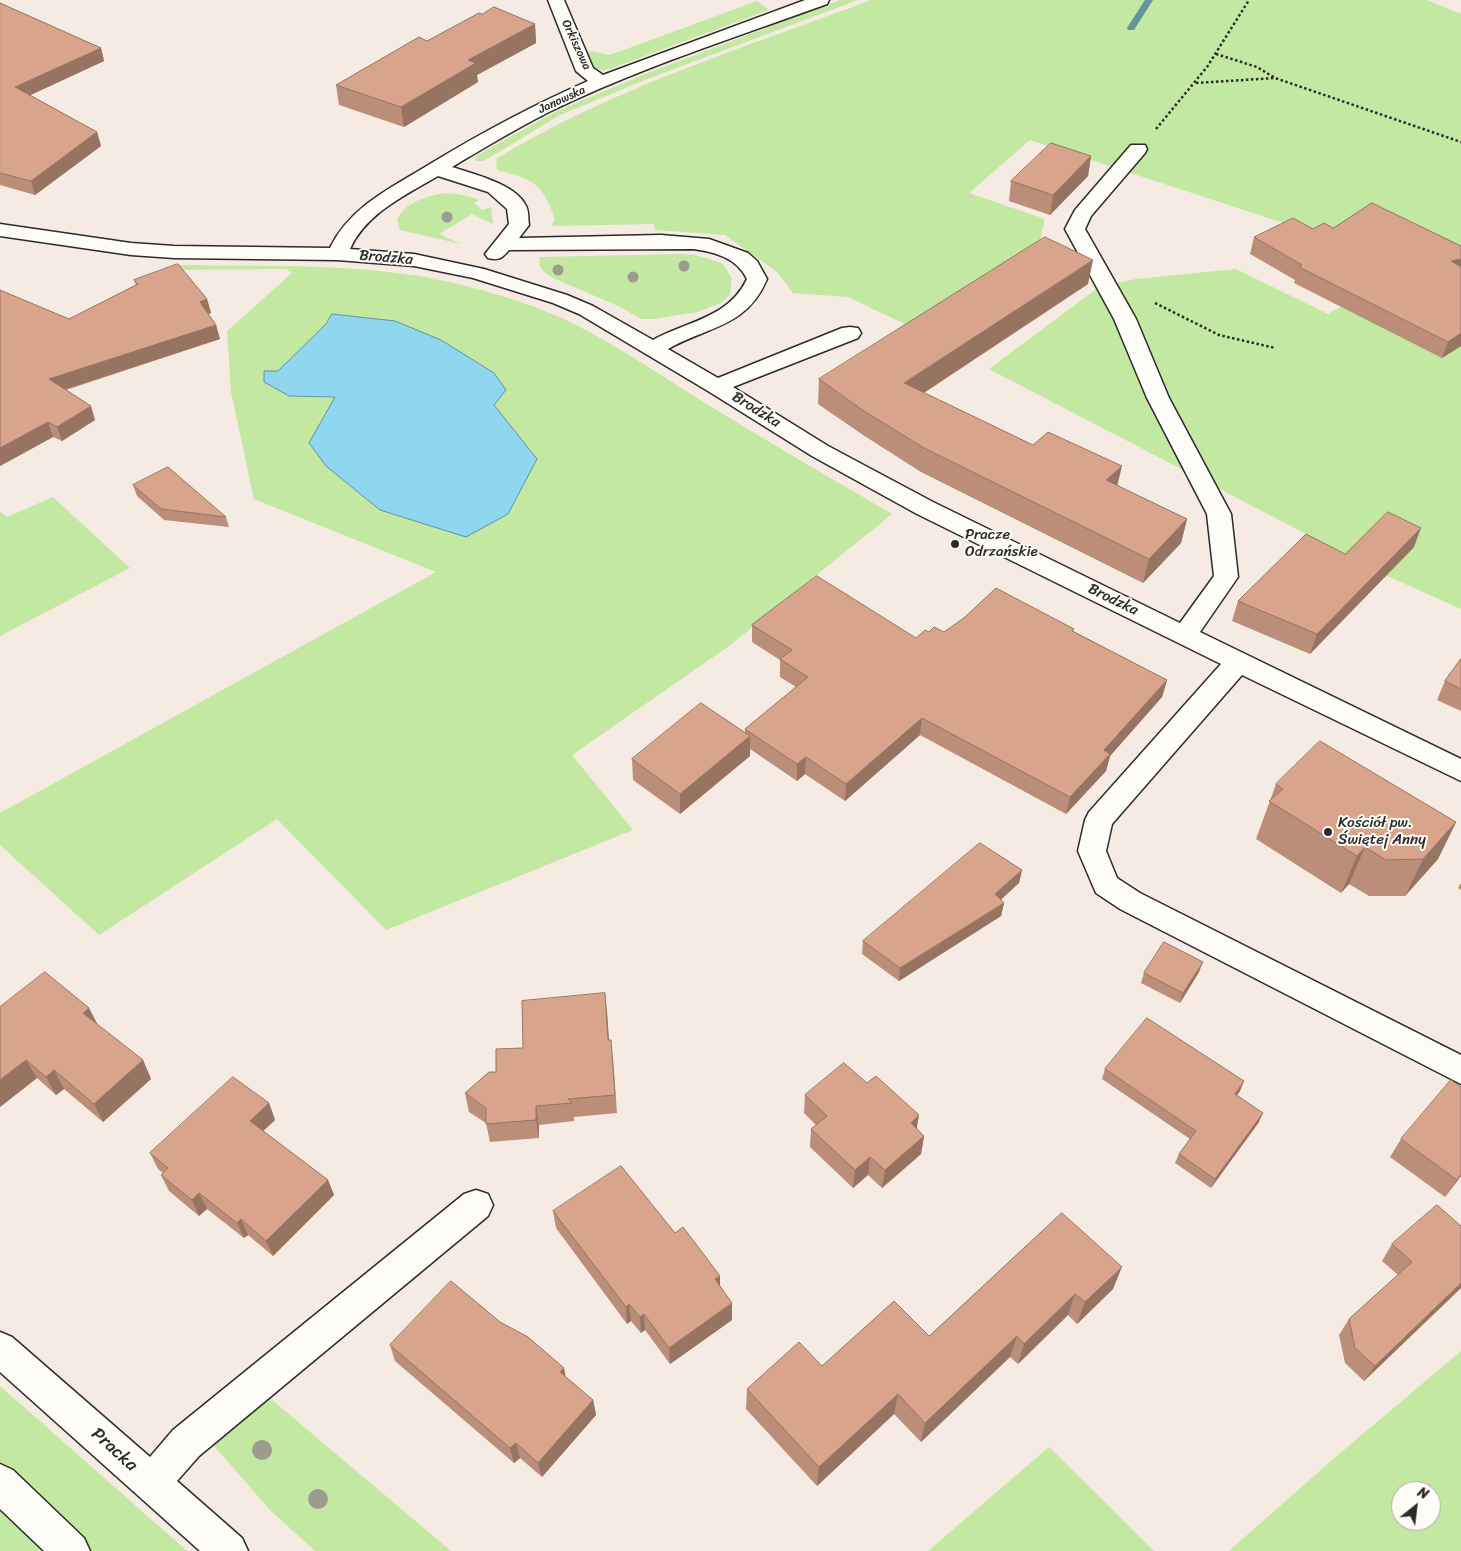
<!DOCTYPE html>
<html>
<head>
<meta charset="utf-8">
<style>
	body { margin:0 }
	#map { position:relative; width:1461px; height:1551px; overflow:hidden; background:#f6ebe2; font-family:Sriracha,sans-serif }
	canvas { display:block }
	.north { position:absolute; left:1391px; top:1481px; width:50px; height:50px; box-sizing:border-box; background:#fdfcf7; border:1px solid #a9a8a5; border-radius:50%; rotate:29deg; font-size:14px; font-weight:700; line-height:20px; text-align:center; color:#2b2b2b }
	.north::after { content:''; display:block; margin:auto; width:18px; height:22px; background:#2b2b2b; clip-path:polygon(50% 0,100% 100%,50% 72%,0 100%) }
</style>
</head>
<body>
<div id="map">
<canvas width="1461" height="1551"></canvas>
<div class="north">N</div>
</div>
<script>
const ctx = document.querySelector('canvas').getContext('2d');
ctx.lineJoin = 'round';
function fillPath(path, color) { ctx.fillStyle = color; ctx.fill(path, 'evenodd'); }
function trace(path, color, width, dash) { ctx.strokeStyle = color; ctx.lineWidth = width; ctx.lineCap = dash ? 'butt' : 'round'; ctx.setLineDash(dash || []); ctx.stroke(path); }
function write(font, color, halo, rows, align = 'center') {
  ctx.font = font + ' Sriracha,sans-serif'; ctx.lineWidth = 4; ctx.setLineDash([]); ctx.textBaseline = 'middle'; ctx.strokeStyle = halo; ctx.fillStyle = color; for (const [text, x, y, turn = 0] of rows) {
    ctx.save(); ctx.translate(x, y); ctx.rotate((+turn || 0) * Math.PI / 180); ctx.textAlign = isNaN(turn) ? turn : align; if (halo) ctx.strokeText(text, 0, 0); ctx.fillText(text, 0, 0); ctx.restore();
  }
}
const green = new Path2D(`
	M840,0H858L650,78L560,115L484,161H475L476,156L555,112L645,74Z
	M871,0H1427L1461,14V609L1385,575L989,369L1099,287L1136,279L1236,269L1328,314L1412,265L1030,140L969,193L1045,219L1036,257L917,330L848,297L793,293L777,272L725,235L655,230L654,224L551,226L555,219C541,182 535,180 497,170L496,159C612,88 744,48 871,0Z
	M757,1L769,10L604,71L589,65L585,50L610,55Z
	M445,193C457,194 467,195 479,200L474,203L482,210L491,207L493,224L472,214L439,234L461,244L400,230L397,220C406,201 425,197 445,193Z
	M680,254L695,255L722,263L732,278L730,295L721,303L698,312L653,319H641L618,306L553,278C545,273 537,268 540,257Z
	M173,265C266,267 359,262 450,282C492,292 537,305 576,325C623,349 666,379 710,406C770,443 831,478 892,514L729,646L572,755L633,830L386,930L277,819L99,935L0,845V813L436,572L254,499L231,392L227,331L292,273L286,269L172,270ZM332,314L381,510L335,397L288,396L264,371H278L326,324Z
	M53,497L130,568L0,636V511L7,517Z
	M1461,1351V1551H1229L1332,1460ZM1401,1491H1431V1521H1401Z
	M252,1383L451,1551H315L270,1510L207,1438Z
	M0,1386L187,1551H0Z
	M1049,1447L1154,1551H928Z`);
const water = new Path2D(`
	M332,314L395,321L441,340L494,373L506,390L494,405L537,459L508,514L466,537L380,510L326,466L309,443L335,397L289,396L264,382V371H278L326,324Z`);
const stream = new Path2D(`
	M1145,0H1153L1134,30H1128L1127,28Z`);
const path = new Path2D(`
	M1216,54L1257,67L1275,78L1461,142
	M1196,83L1275,78
	M1156,129L1207,67L1249,0
	M1155,303L1219,335L1275,348`);
const minor = new Path2D(`
	M548,0H564L593,68L603,75L805,0H829L827,4C734,38 639,68 551,111C517,128 484,148 452,167C473,174 516,184 526,206C529,211 528,219 529,225L519,238L661,235L709,239L748,253L757,261L767,279C747,327 709,326 668,349L718,378L842,328L850,327L858,328L861,333L858,338L733,387L828,446L933,502L1180,623L1214,576L1207,514L1147,398L1114,319L1065,229L1075,210L1131,145H1145L1147,149L1145,153L1091,216L1085,229L1136,319L1169,398L1231,514L1238,577L1200,632L1461,759V781L1242,675L1112,824L1106,851L1117,878L1140,893L1461,1055V1084L1120,909L1096,893L1078,851L1085,820L1089,812L1221,664L917,514L812,456L708,391L579,314L553,303L473,278L414,266L337,260L174,258L131,255L0,236V224L131,243L174,246L330,248C350,206 393,187 430,164C481,133 533,105 588,81L576,71ZM438,176L488,192L507,209L509,224L485,254L488,258C499,261 502,258 509,250L693,249C715,252 737,258 747,279C729,318 687,321 653,340L593,306L567,295L484,269L414,254L350,249C366,213 406,195 438,176Z
	M476,1190L488,1194L493,1205L488,1216L199,1456L177,1481L242,1538L248,1551H200L0,1372V1332L12,1337L150,1457L173,1430L464,1194Z
	M0,1464L13,1470L84,1538L90,1551H44L0,1509Z`);
const trees = [
	[447,217,5.5],
	[684,266,5.5],
	[558,270,5.5],
	[633,277,5.5],
	[262,1450,10],
	[318,1499,10]
];
const wall = new Path2D(`
	M0,3L101,48L104,61L30,95L97,132L101,146L35,195L0,185Z
	M482,14L535,24L536,43L477,75L478,82L404,127L339,105L336,85Z
	M1091,156L1088,176L1050,215L1009,201L1011,181Z
	M1333,228L1461,346L1442,358L1294,283L1295,280L1250,254L1254,237L1313,229Z
	M134,280L207,299L211,313L208,314L216,325L220,339L66,390L95,420L62,441L53,437L0,466V290L69,319L136,285Z
	M1088,284L924,393L1187,519L1181,543L1143,583L921,472L863,435L818,404L819,379Z
	M133,485L226,517L229,527L164,520L137,496Z
	M1414,547L1310,654L1232,621L1238,601L1345,554Z
	M752,625L916,638L929,632H944L1074,629L1073,631L1167,680L1162,697L1110,756L1106,771L1066,814L920,735L845,801L805,774L797,781L750,749V756L680,814L633,780L632,759L745,733V729L796,687L780,677V660L752,642Z
	M1461,659V711L1437,700L1445,681Z
	M1276,784L1456,822L1438,859L1405,896H1369L1349,884L1341,893L1256,839Z
	M1022,870L1019,883L1001,900L1004,903L1001,916L899,981L862,954L863,941Z
	M1461,883V890L1458,888Z
	M1199,972L1180,1003L1141,983L1144,973Z
	M0,1007L98,1025L143,1060L151,1079L103,1122L64,1089L56,1095L37,1078L0,1107Z
	M607,1012L609,1040L613,1058L617,1113L574,1117V1121L539,1125V1138L490,1142L486,1123L469,1112L465,1093L496,1072L523,1048Z
	M1105,1069L1240,1091L1237,1095L1259,1122L1211,1188L1175,1163L1179,1154L1190,1139L1102,1079Z
	M805,1095L917,1129L924,1136L921,1154L882,1188L868,1175L853,1188L810,1147L811,1129L816,1125L804,1113Z
	M269,1103L275,1120L263,1131L328,1180L334,1195L273,1256L248,1235L244,1238L207,1209L199,1216L169,1191L161,1175L163,1173L158,1169L150,1153Z
	M1401,1139L1461,1176L1445,1197L1390,1157Z
	M553,1211L720,1286L732,1320L670,1364L645,1330L641,1333L631,1321L627,1324L556,1228Z
	M1062,1213L1113,1289L1077,1324L1068,1315L1018,1364L1010,1357L921,1442L894,1414L817,1486L746,1409L747,1389L822,1366L929,1336Z
	M1461,1226V1288L1364,1381L1345,1363L1339,1335L1349,1319L1398,1275L1382,1261L1392,1244Z
	M500,1322L564,1368L565,1376L593,1400L596,1415L542,1477L520,1458L514,1463L395,1361L390,1345Z`);
const shadedWall = new Path2D(`
	M535,24L536,43L477,75L478,82L404,127L401,107L468,60Z
	M101,48L104,61L20,100L15,87Z
	M97,132L101,146L35,195L31,181Z
	M1091,156L1088,176L1050,215L1053,195Z
	M1461,259V274L1451,261Z
	M1093,260L1088,284L902,407L904,383Z
	M207,299L211,313L203,316L200,302Z
	M216,325L220,339L54,393L49,379Z
	M1461,333V346L1442,358L1448,342Z
	M91,406L95,420L62,441L57,427Z
	M48,422L53,437L0,466V448Z
	M1122,466L1116,491L1106,480Z
	M1187,519L1181,543L1143,583L1149,559Z
	M1421,528L1414,547L1310,654L1317,634Z
	M1167,680L1162,697L1110,756L1106,771L1066,814L1070,797L1104,750Z
	M922,718L920,735L845,801L846,784Z
	M750,736V756L680,814V794Z
	M806,757L805,774L797,781V764Z
	M1456,822L1438,859L1405,896L1423,859Z
	M1365,847L1349,884L1341,893L1357,856Z
	M1022,870L1019,883L992,907L995,894Z
	M1004,903L1001,916L899,981L900,968Z
	M1203,962L1199,972L1180,1003L1183,993Z
	M605,993L607,1012L610,1058L608,1040Z
	M89,1008L99,1027L83,1013Z
	M26,1060L37,1078L0,1107V1080Z
	M143,1060L151,1079L103,1122L94,1104Z
	M54,1070L64,1089L56,1095L46,1077Z
	M1244,1081L1240,1091L1231,1103L1235,1094Z
	M269,1103L275,1120L257,1137L250,1121Z
	M536,1106L539,1125V1138L536,1120Z
	M1263,1113L1259,1122L1211,1188L1215,1179Z
	M919,1115L916,1133L911,1123Z
	M924,1136L921,1154L882,1188L885,1170Z
	M870,1157L868,1175L853,1188L855,1170Z
	M1461,1174V1176L1445,1197L1457,1180Z
	M328,1180L334,1195L273,1256L266,1241Z
	M199,1193L207,1209L199,1216L192,1200Z
	M241,1219L248,1235L244,1238L237,1223Z
	M1122,1267L1113,1289L1077,1324L1085,1302Z
	M720,1276V1292L715,1279Z
	M1461,1283V1288L1364,1381L1375,1366Z
	M1075,1294L1068,1315L1018,1364L1024,1344Z
	M732,1303V1320L670,1364L669,1348Z
	M629,1304L631,1321L627,1324L626,1307Z
	M644,1314L645,1330L641,1333L640,1317Z
	M1017,1336L1010,1357L921,1442L925,1423Z
	M564,1368L567,1384L560,1372Z
	M898,1394L894,1414L817,1486L819,1467Z
	M593,1400L596,1415L542,1477L538,1463Z
	M516,1443L520,1458L514,1463L510,1448Z`);
const building = new Path2D(`
	M0,3L101,48L15,87L97,132L31,181L0,173Z
	M494,7L535,24L468,60L476,63L401,107L336,85L419,37L427,41L479,13L482,14Z
	M1051,143L1091,156L1053,195L1011,181Z
	M1372,203L1461,246V259L1451,261L1461,267V333L1448,342L1299,267L1302,265L1254,237L1293,218L1313,229L1324,223L1333,228Z
	M1045,237L1093,260L904,383L1033,445L1048,432L1122,466L1106,480L1187,519L1149,559L924,448L864,411L819,379Z
	M178,264L207,299L200,302L216,325L49,379L91,406L57,427L48,422L0,448V290L69,319L138,284L134,280Z
	M168,467L226,517L161,509L133,485Z
	M1388,512L1421,528L1317,634L1238,601L1306,534L1345,554Z
	M817,576L916,638L925,630L929,632L934,627L944,632L965,617L996,588L1074,629L1072,631L1167,680L1104,750L1110,754L1070,797L922,718L846,784L806,757L797,764L745,729L808,677L780,659L792,650L752,625Z
	M1461,659V689L1445,681Z
	M701,703L750,736L680,794L632,759Z
	M1320,741L1456,822L1423,859L1386,860L1365,847L1357,856L1269,801L1283,789L1276,784Z
	M980,843L1022,870L995,894L1004,903L900,968L863,941Z
	M1164,942L1203,962L1183,993L1144,973Z
	M45,972L89,1008L83,1013L143,1060L94,1104L54,1070L46,1077L26,1060L0,1080V1007Z
	M605,993L608,1040H611L615,1095L568,1099L572,1103L536,1106V1120L486,1124V1108L465,1093L489,1072H496V1049L523,1048L522,1001Z
	M1147,1018L1244,1081L1235,1094L1263,1113L1215,1179L1179,1154L1196,1131L1105,1069Z
	M844,1063L867,1083L876,1076L919,1115L911,1123L924,1136L885,1170L870,1157L855,1170L811,1129L827,1116L805,1095Z
	M233,1077L269,1103L250,1121L328,1180L266,1241L241,1219L237,1223L199,1193L192,1200L161,1175L168,1168L150,1153Z
	M1451,1080L1461,1087V1174L1457,1180L1401,1139Z
	M621,1166L675,1233L683,1227L720,1276L715,1279L732,1303L669,1348L644,1314L640,1317L629,1304L626,1307L553,1211Z
	M1437,1205L1461,1226V1283L1375,1366L1355,1348L1349,1319L1412,1262L1392,1244Z
	M1062,1213L1122,1267L1085,1302L1075,1294L1024,1344L1017,1336L925,1423L898,1394L819,1467L747,1389L799,1342L822,1366L894,1301L929,1336Z
	M451,1281L500,1322L528,1337L564,1368L560,1372L593,1400L538,1463L516,1443L510,1448L390,1345Z`);
const markers = [
	[955,544,5,"#2b2b2b"],
	[1328,832,5,"#2b2b2b"]
];
const farStreetnames = [
	["Orkiszowa",576,45,65],
	["Janowska",562,100,-25]
];
const streetNames = [
	["Brodzka",386,258,5],
	["Brodzka",756,410,32],
	["Brodzka",1113,600,26]
];
const poiNames = [
	["Pracze",965,535],
	["Odrzańskie",965,552],
	["Kościół pw.",1338,823],
	["Świętej Anny",1338,840]
];
const nearStreetnames = [
	["Pracka",114,1450,42]
];
fillPath(green, '#c2e8a2');
fillPath(water, '#8ed7ef');
trace(water, '#6692a1', 1);
fillPath(stream, '#6692a1');
trace(minor, '#2b2b2b', 3);
trace(path, '#2b2b2b', 2.5, [2.5, 2.5]);
fillPath(minor, '#fdfcf7');
ctx.fillStyle = '#9b9b8e';
for (const [x, y, r] of trees) { ctx.beginPath(); ctx.arc(x, y, r, 0, 2 * Math.PI); ctx.fill(); }
fillPath(wall, '#ba8e78');
fillPath(shadedWall, '#977462');
fillPath(building, '#d8a58c');
trace(building, '#977462', 1);
for (const [x, y, r, color] of markers) { const dot = new Path2D(); dot.arc(x, y, r, 0, 2 * Math.PI); ctx.fillStyle = color; ctx.fill(dot); trace(dot, '#fdfcf7', 2); }
write('12px', '#2b2b2b', '#fdfcf7', farStreetnames);
write('15px', '#2b2b2b', '#fdfcf7', streetNames);
write('15px', '#2b2b2b', '#fdfcf7', poiNames, 'left');
write('18px', '#2b2b2b', '#fdfcf7', nearStreetnames);
</script>
</body>
</html>
